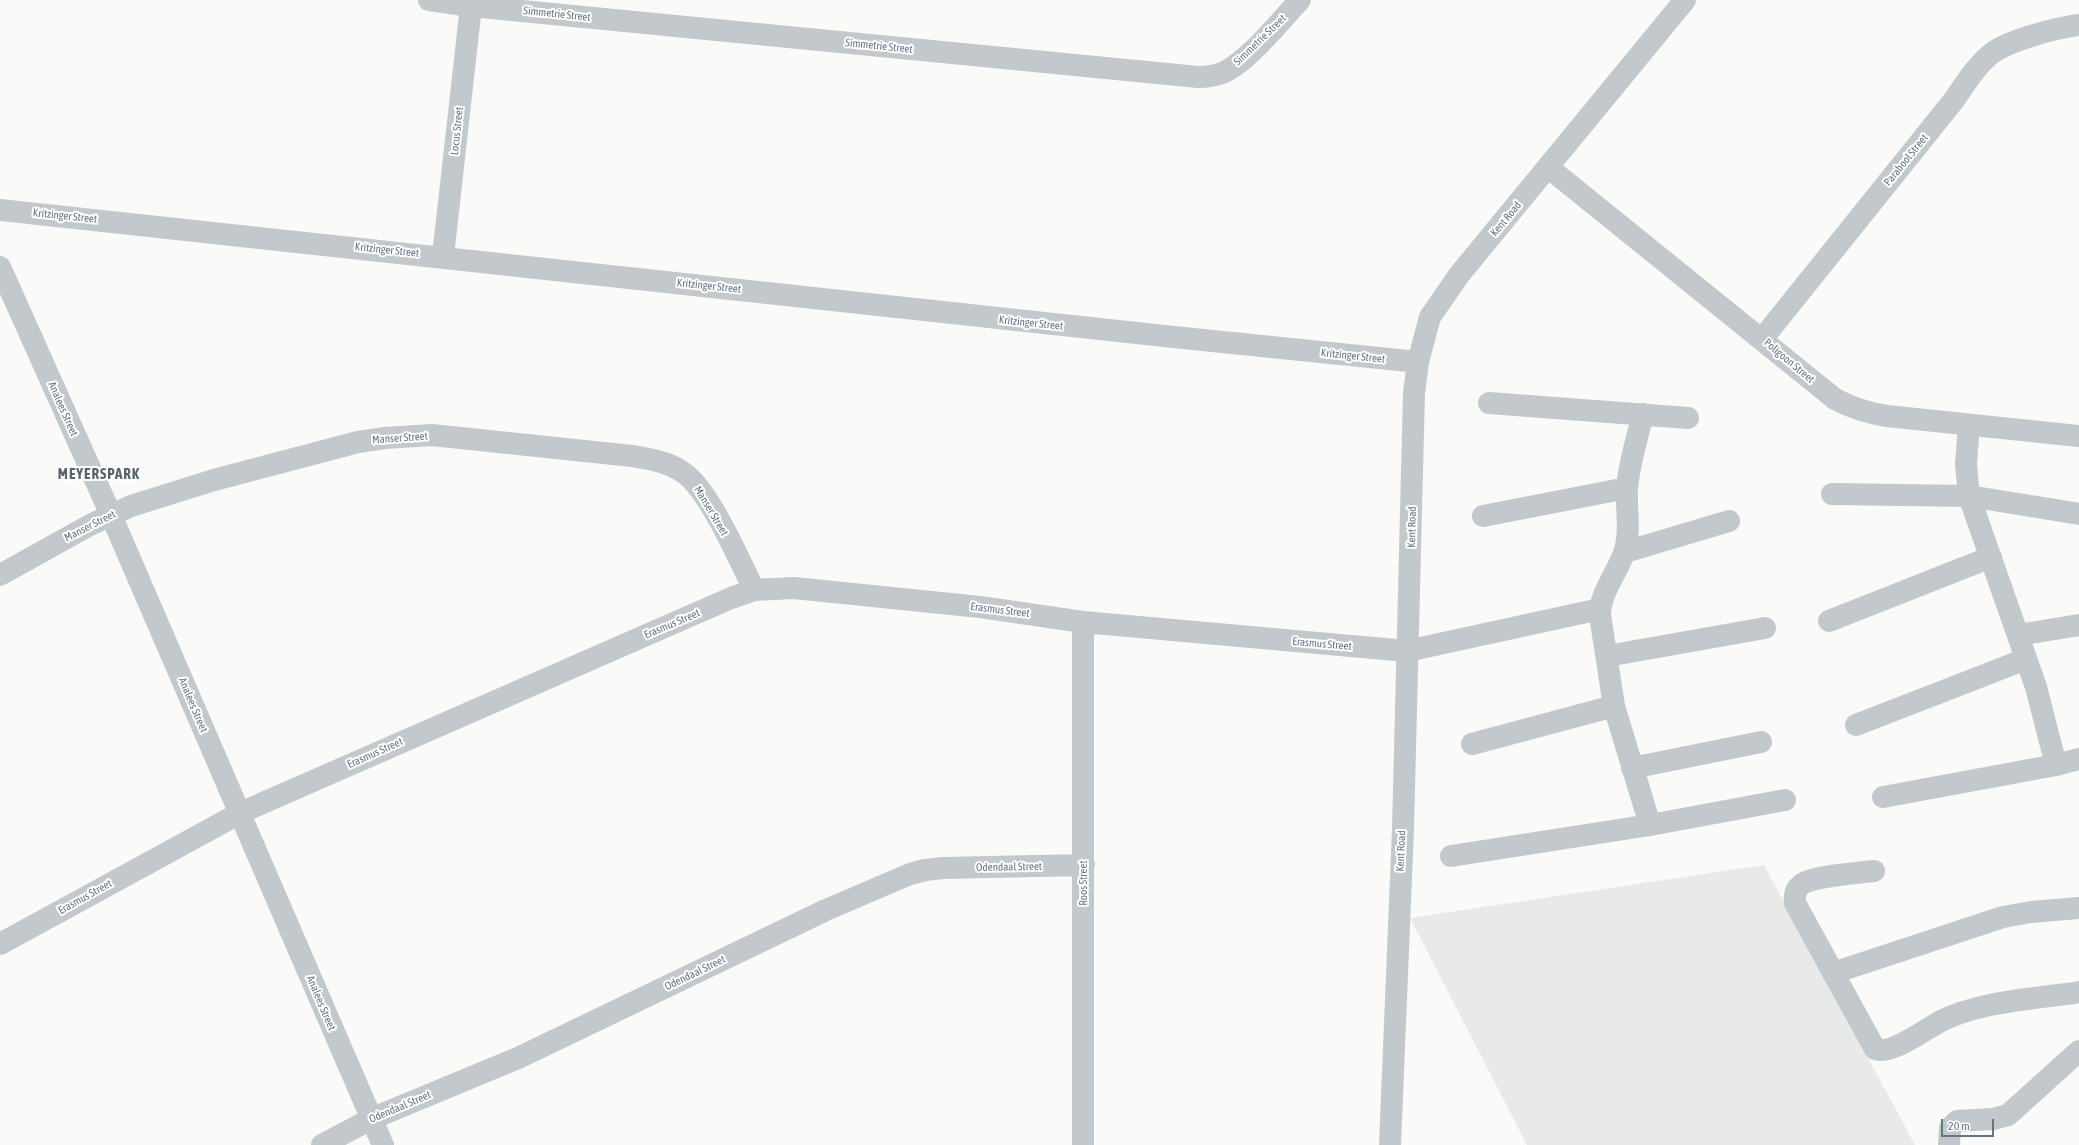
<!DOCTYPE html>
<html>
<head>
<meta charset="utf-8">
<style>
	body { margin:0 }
	#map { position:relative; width:2079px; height:1145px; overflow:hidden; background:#fafaf8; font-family:"Asap Condensed",sans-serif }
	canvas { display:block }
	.scale { position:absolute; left:1941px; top:1119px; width:53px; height:18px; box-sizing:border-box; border:2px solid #657683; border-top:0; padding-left:5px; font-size:12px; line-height:14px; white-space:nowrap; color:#657683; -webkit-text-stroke:3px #fff; paint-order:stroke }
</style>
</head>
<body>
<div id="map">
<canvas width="2079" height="1145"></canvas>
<div class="scale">20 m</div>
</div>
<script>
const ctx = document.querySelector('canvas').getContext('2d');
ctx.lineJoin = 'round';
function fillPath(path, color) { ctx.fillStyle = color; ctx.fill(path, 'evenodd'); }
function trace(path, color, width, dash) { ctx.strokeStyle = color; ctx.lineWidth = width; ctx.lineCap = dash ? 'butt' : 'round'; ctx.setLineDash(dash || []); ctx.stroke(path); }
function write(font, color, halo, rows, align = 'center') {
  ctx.font = font + ' "Asap Condensed",sans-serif'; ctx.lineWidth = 4; ctx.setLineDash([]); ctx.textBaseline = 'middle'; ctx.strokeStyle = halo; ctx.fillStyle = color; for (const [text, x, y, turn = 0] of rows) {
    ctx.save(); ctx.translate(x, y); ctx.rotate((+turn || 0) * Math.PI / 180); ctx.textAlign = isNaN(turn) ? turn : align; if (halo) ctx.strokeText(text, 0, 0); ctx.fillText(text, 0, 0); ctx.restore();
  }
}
const built = new Path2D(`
	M1764,865L1915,1145H1527L1410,918Z`);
const minor = new Path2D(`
	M429,0L471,6L1198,77C1207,77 1214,76 1222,73C1247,63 1280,21 1300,0
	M1549,168L1835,399C1852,408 1867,413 1887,416L2079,436
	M0,210C473,259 945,315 1418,362
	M443,256L471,6
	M0,267L111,515L383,1145
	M1763,338L1954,100C1965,84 1976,66 1991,54C2008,40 2057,28 2079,25
	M1489,403L1688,418
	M1643,414C1637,439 1629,463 1627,489C1626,509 1631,533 1624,553C1617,573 1600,593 1600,615L1614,706L1650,825
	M1969,425L1966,464L1969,496L2036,687L2056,765
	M1832,494L1969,496L2079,514
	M1483,516L1627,488
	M1625,552L1729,521
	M0,575L90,525L131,506L214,480L358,442L385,438L432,435L632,456C650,459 669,462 684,473C709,490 740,561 754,590
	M1829,621L1991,557
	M2018,635L2079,625
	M1607,656L1765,628
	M1856,725L2026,659
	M1472,744L1614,706
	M1632,768L1761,742
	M1883,797L2056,765L2079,759
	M1451,856L1650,825L1785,800
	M1874,871C1858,873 1814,876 1802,884C1795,889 1794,896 1795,903L1875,1049C1890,1056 1926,1029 1941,1021C1981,1001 2035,999 2079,992
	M0,944L240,813L731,598L754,590L794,588L980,607L1083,622L1407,651L1600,609
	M1833,973L2003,917L2031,912L2079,908
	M322,1145L371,1119L518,1058L826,910L910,874L925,870L943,868L1084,865
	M1083,1145V622
	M1390,1145L1403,829L1414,393L1418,362L1430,317L1459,275L1685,0
	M1949,1145L1950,1128L1957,1121L1993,1119L2008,1115L2079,1051`);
const streetNames = [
	["Simmetrie Street",557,14,6],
	["Simmetrie Street",1260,40,-44],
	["Simmetrie Street",879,46,6],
	["Locus Street",457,131,-84],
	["Parabool Street",1906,160,-51],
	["Kritzinger Street",65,216,6],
	["Kent Road",1506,219,-50],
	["Kritzinger Street",387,250,6],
	["Kritzinger Street",709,286,6],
	["Kritzinger Street",1031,323,6],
	["Kritzinger Street",1353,356,6],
	["Poligoon Street",1789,361,40],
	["Analees Street",63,409,66],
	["Manser Street",400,438,-4],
	["Manser Street",711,511,59],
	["Manser Street",90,526,-27],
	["Kent Road",1412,527,-89],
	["Erasmus Street",1000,610,7],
	["Erasmus Street",672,624,-23],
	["Erasmus Street",1322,644,5],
	["Analees Street",193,705,67],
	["Erasmus Street",375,753,-24],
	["Kent Road",1401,851,-87],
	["Odendaal Street",1009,867,-1],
	["Roos Street",1084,883,-90],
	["Erasmus Street",85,897,-29],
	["Odendaal Street",695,973,-26],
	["Analees Street",321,1003,67],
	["Odendaal Street",400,1107,-23]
];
const districtNames = [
	["MEYERSPARK",99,474]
];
fillPath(built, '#e8e9e9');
trace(minor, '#c3c8cc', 22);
write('11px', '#657683', '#fff', streetNames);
ctx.letterSpacing = '1px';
write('bold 15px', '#57646e', '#fff', districtNames);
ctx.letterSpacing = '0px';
</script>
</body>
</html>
